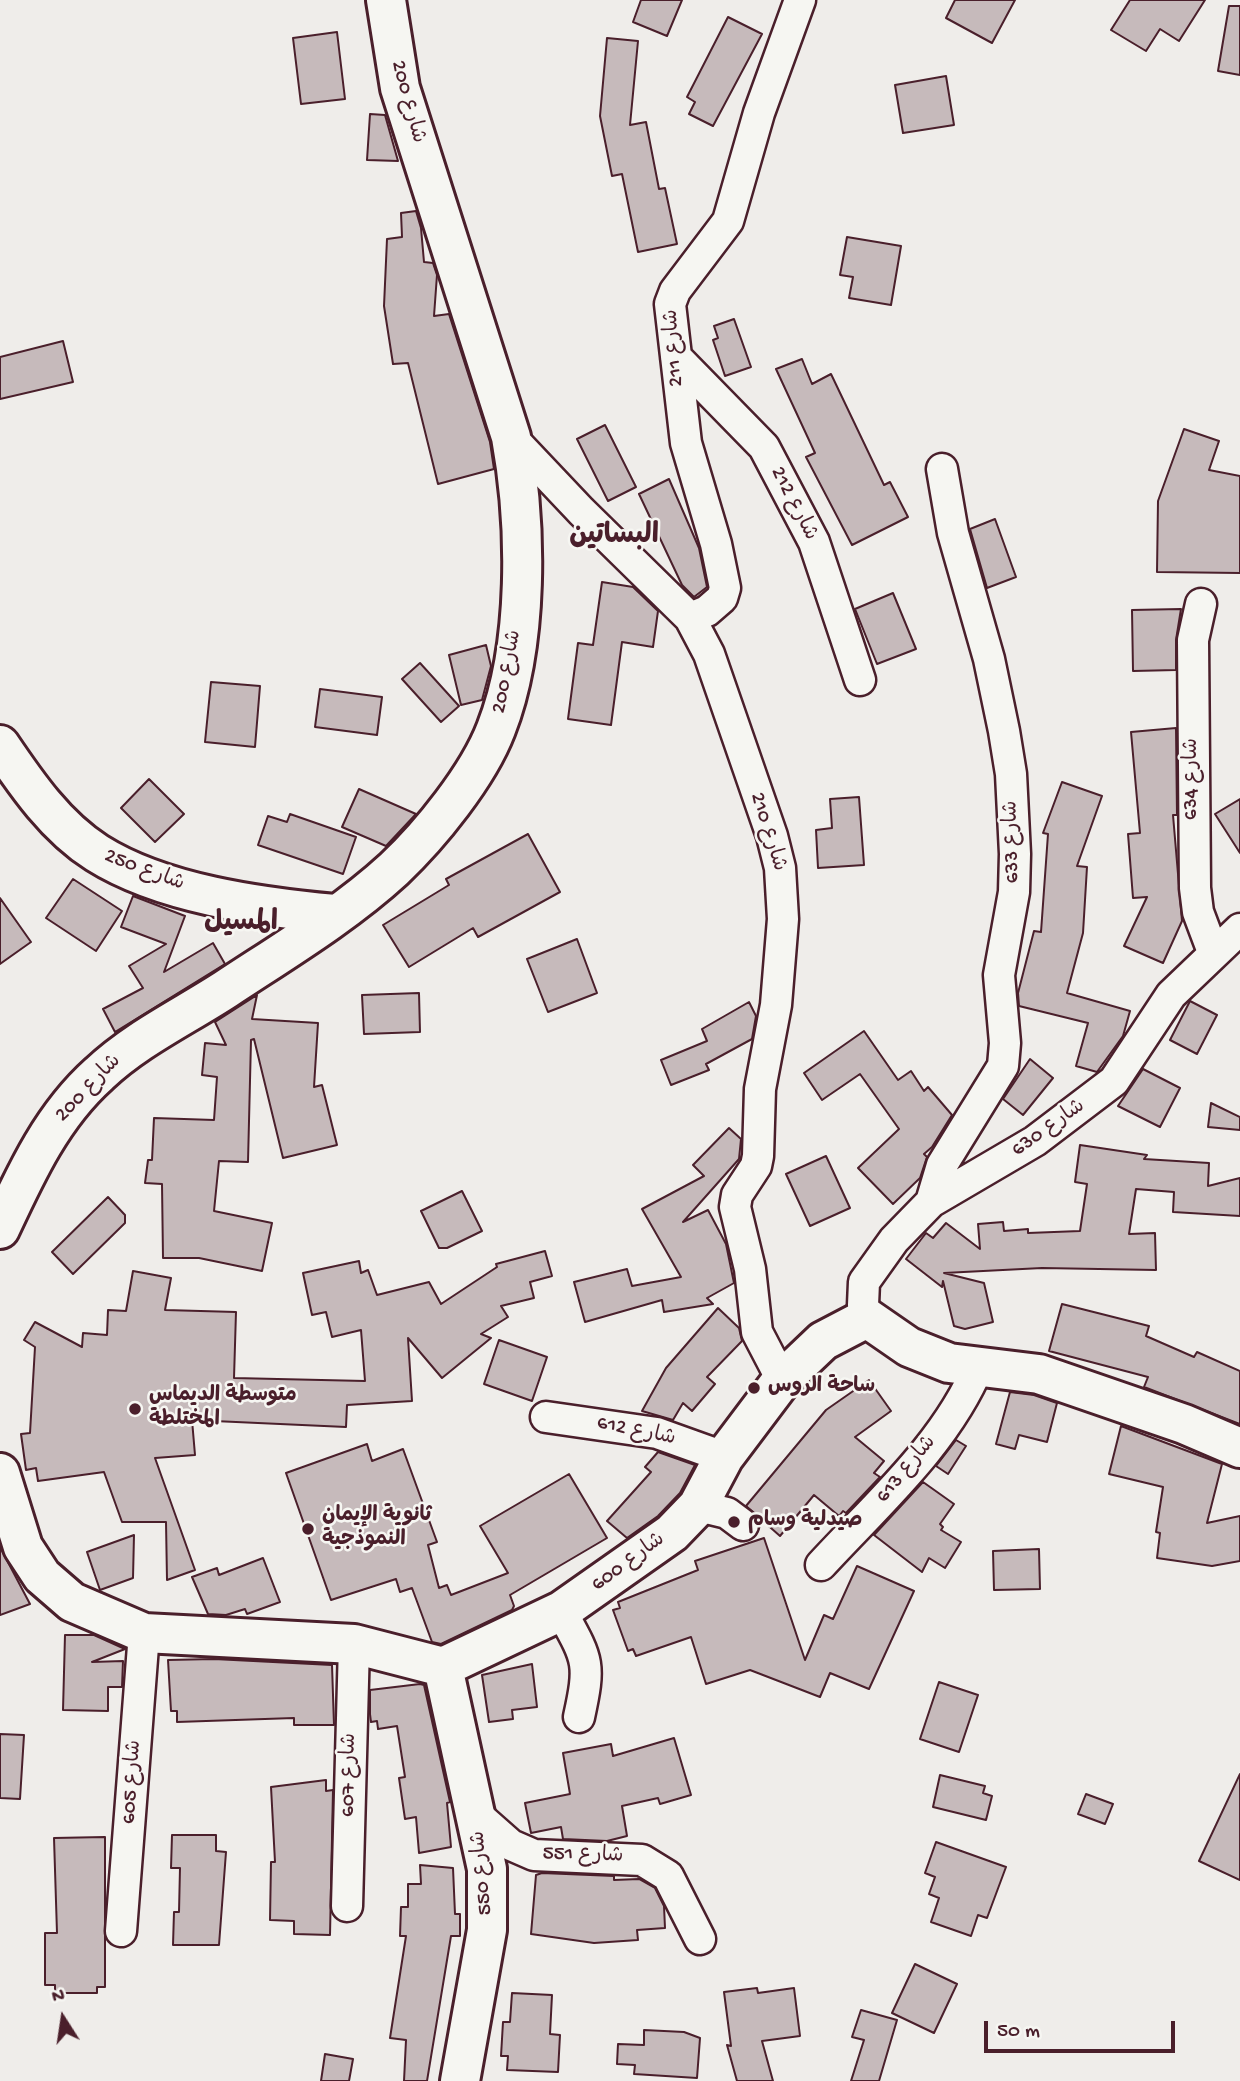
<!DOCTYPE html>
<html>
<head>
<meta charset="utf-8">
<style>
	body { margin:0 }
	#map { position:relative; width:1240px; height:2081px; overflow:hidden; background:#efedea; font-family:"Gochi Hand",sans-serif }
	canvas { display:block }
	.north { position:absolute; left:28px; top:1983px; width:70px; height:70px; -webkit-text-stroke:5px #f6f6f2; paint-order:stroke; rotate:348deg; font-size:19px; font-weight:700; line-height:28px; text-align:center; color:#4a1f2b }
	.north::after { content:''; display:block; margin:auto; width:24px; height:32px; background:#4a1f2b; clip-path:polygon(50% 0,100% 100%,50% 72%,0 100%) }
	.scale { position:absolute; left:984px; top:2021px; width:191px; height:32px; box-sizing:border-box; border:4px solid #4a1f2b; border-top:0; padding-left:9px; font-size:21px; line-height:24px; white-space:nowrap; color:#4a1f2b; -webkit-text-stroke:5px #f6f6f2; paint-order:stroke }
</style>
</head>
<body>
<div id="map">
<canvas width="1240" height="2081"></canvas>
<div class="north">N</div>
<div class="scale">50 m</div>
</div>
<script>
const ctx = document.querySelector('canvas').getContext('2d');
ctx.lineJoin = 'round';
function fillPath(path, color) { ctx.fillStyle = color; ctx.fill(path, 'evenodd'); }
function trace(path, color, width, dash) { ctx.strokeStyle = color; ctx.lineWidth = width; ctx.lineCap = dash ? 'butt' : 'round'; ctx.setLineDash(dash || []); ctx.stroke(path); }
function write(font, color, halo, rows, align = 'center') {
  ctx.font = font + ' "Gochi Hand","Playpen Sans Arabic",sans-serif'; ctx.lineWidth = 5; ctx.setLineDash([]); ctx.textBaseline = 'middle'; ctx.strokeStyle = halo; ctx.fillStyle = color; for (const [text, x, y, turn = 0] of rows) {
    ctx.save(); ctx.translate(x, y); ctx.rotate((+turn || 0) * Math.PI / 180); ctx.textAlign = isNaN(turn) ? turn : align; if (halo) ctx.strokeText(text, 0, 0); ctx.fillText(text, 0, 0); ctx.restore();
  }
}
const building = new Path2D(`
	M641,0H682L667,36L633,22Z
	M955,0H1015L992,43L946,18Z
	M1130,0H1205L1179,41L1160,29L1146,51L1111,30Z
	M1229,6H1240V75L1218,71Z
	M728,17L762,34L713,126L689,114L695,102L687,97Z
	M337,32L345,99L301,104L293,38Z
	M607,38L638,41L630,125L646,122L659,189L665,188L677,244L638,252L622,174L612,176L600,116Z
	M946,76L954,125L903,133L895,85Z
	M370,114L385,115L398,161L367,160Z
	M416,211L421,228L424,262L433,263L437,275L434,316L449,314L490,442L494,469L438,484L408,363L393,364L384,306L387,239L402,237L401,213Z
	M847,237L901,246L891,305L849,298L853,277L840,275Z
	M734,319L751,367L725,376L713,340L718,338L714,326Z
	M63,341L73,382L0,399V357Z
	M802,359L812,384L831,374L884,485L890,482L908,517L852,545L806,457L815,453L776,369Z
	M605,425L636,487L608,501L577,439Z
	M1184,429L1219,441L1209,470L1240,476V573L1157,572L1158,501Z
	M669,479L699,548L707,587L694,597L682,585L639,494Z
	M995,519L1016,577L987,588L970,529Z
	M602,582L633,587L658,611L653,647L622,642L611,725L568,719L578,643L593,645Z
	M893,593L916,649L877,664L855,609Z
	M1181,609L1176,640V670L1133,671L1132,610Z
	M486,645L491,666L482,700L461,705L449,655Z
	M420,663L459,706L441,722L402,679Z
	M211,682L260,686L255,747L205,742Z
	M320,689L382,697L377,735L315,727Z
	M1176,728L1177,815H1173L1182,921L1163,963L1124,946L1147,897L1133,898L1128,834L1140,833L1131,732Z
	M149,779L184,814L155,842L121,808Z
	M1062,782L1102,796L1077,866L1087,867L1083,933L1067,993L1130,1011L1123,1036L1097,1072L1076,1066L1088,1023L1019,1006L1018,993L1034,931L1041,932L1048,834L1043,833Z
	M359,789L416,814L386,846L342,827Z
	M859,797L864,865L818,868L816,830L832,828L830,799Z
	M1240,799V853L1215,814Z
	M290,814L356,837L343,874L258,845L268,816L287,822Z
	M528,834L560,892L478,937L473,928L409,967L383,925L449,885L446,879Z
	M73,879L122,911L96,951L46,918Z
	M133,896L185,916L164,972L213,943L225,964L115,1032L103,1009L143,988L129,966L166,944L121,927Z
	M0,898L31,942L0,964Z
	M577,939L597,993L548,1012L527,959Z
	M419,993L420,1032L364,1034L362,995Z
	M257,995L252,1019L318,1023L314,1087L322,1085L337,1145L283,1158L254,1039L251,1040L248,1162L219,1161L214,1211L272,1223L262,1271L199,1258H163L162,1184L145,1183L148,1160H152L154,1118L214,1120L217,1077L202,1075L205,1043L226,1045L215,1022Z
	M1190,1001L1217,1015L1197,1054L1170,1040Z
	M749,1002L756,1016L752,1039L706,1064L709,1070L671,1085L661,1060L707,1041L702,1029Z
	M864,1031L898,1080L911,1071L924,1091L928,1087L952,1115L932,1147L924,1154L927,1157L920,1178L893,1204L858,1168L899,1129L860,1074L822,1100L804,1073Z
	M1030,1059L1053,1078L1023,1115L1003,1099Z
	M1143,1069L1180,1088L1160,1127L1118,1106Z
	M1211,1103L1240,1117V1130L1208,1127Z
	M729,1128L741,1139L739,1159L683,1222L708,1210L726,1244L734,1283L707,1298L713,1304L664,1312L662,1300L585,1322L574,1282L627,1269L632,1286L681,1277L642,1209L704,1176L693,1165Z
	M1080,1145L1147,1155L1144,1159L1209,1163L1208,1186L1240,1178V1216L1173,1212L1174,1192L1136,1189L1129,1234L1155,1233L1156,1270L1042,1268L944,1273L984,1283L993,1322L965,1329L954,1326L943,1281L942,1287L906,1259L926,1233L933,1238L946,1223L980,1249L978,1224L1003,1222L1004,1231L1028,1229V1233L1080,1231L1087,1184L1075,1182Z
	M826,1156L850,1208L810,1226L786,1174Z
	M462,1191L482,1231L447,1248H439L421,1211Z
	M108,1197L125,1215V1223L73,1274L52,1252Z
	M545,1251L552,1276L530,1282L534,1298L501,1306L508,1317L481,1334L491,1338L442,1378L408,1338L412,1401L347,1405L346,1427L192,1420L195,1455L155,1458L195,1570L167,1580L166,1522H122L104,1472L38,1481L36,1468L26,1470L21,1434L30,1433L35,1347L24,1340L35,1322L82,1347L83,1333L107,1335L108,1310L126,1311L133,1271L171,1278L165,1310L236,1312L234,1378L365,1381L361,1330L332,1337L326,1312L312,1315L303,1273L359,1261L361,1273L368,1270L377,1295L429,1282L441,1304L497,1267L496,1264Z
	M1062,1304L1149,1326L1146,1336L1194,1357L1197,1352L1240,1371V1424L1144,1387L1148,1377L1049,1351Z
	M718,1308L739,1328L742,1341L707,1377L715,1384L692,1411L683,1403L673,1420L642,1411L666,1368Z
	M499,1340L547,1357L532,1401L484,1384Z
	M869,1380L891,1411L855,1437L884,1461L874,1473L880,1477L846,1513L843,1511L839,1516L814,1495L780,1536L746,1506L826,1410Z
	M1010,1392L1034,1395L1057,1403L1047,1442L1019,1435L1015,1449L996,1444Z
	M1121,1426L1222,1464L1207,1523L1240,1516V1561L1212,1566L1157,1558L1160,1533L1156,1532L1163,1487L1109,1474Z
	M956,1440L966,1446L948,1474L936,1466Z
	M367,1444L372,1461L403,1449L437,1542L428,1545L439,1588L447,1585L451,1595L508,1573L480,1526L569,1474L607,1538L510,1595L514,1606L512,1610L441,1644L432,1642L412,1588L400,1592L396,1579L331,1600L286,1473Z
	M658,1452L695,1465L680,1493L658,1516L627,1538L607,1521L651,1472L645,1467Z
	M923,1482L954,1504L940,1524L943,1527L941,1530L961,1542L945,1568L929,1558L922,1572L874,1535Z
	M134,1535L133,1578L100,1590L87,1552Z
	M764,1538L805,1660L824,1615L833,1619L857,1566L914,1591L869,1689L830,1673L820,1697L750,1670L706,1684L691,1637L636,1656L633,1649L628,1651L613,1610L620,1608L618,1602L698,1570L695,1561Z
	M0,1547L30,1604L0,1615Z
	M1039,1549L1040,1589L994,1590L993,1551Z
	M263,1558L280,1602L247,1614L245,1609L226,1615L208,1614L192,1577L217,1568L219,1575Z
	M65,1635H94L125,1649L92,1662L123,1661L122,1687H108V1711L63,1710Z
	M214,1659L332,1665L334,1725H294V1718L177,1722V1711H171L168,1660Z
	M532,1664L537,1707L512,1710L513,1719L489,1722L482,1675Z
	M939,1682L978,1695L959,1752L920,1739Z
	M420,1684L424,1685L450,1802L447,1803L451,1847L419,1853L416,1817L405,1819L399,1778L405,1777L397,1726L378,1729L377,1721L371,1722L370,1714V1690Z
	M0,1734L24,1735L20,1799L0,1798Z
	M674,1738L691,1795L660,1804L658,1798L622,1806L627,1836L607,1841L563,1839L561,1827L531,1833L525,1803L570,1794L563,1753L611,1744L613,1756Z
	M1240,1774V1880L1199,1861Z
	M940,1775L985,1786L983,1793L992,1796L986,1820L933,1807Z
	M326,1780V1791L333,1790L330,1935L294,1934V1921L270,1920L271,1862H275L271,1787Z
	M1086,1794L1113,1804L1105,1824L1078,1814Z
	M172,1835H216V1851L226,1852L219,1945H173L174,1912H179L180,1868H171Z
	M105,1837V1987H97V1993H55V1985H45V1933H57L54,1838Z
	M936,1842L1006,1867L987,1918L978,1915L971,1936L931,1922L939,1898L929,1894L935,1877L925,1873Z
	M420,1865L453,1868L455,1914H460V1936H451L427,2081H404L406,2040L390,2038L406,1936H400L401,1907H408V1884H421Z
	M542,1873L614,1876V1880L639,1879L655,1888L664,1906L665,1928L637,1930L638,1940L594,1943L531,1934L536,1875Z
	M915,1964L957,1984L934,2033L892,2013Z
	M757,1988L758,1993L794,1988L800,2036L762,2041L773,2081H737L727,2045L731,2046L724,1992Z
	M512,1993L552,1995L550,2034L560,2035L558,2072L507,2070L508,2056H501L503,2022H510Z
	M861,2010L897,2020L879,2081H851L864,2040L852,2037Z
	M644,2030L684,2032L700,2038L697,2078L634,2074L635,2065L617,2064L618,2044L644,2045Z
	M325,2054L353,2059L349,2081H321Z`);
const minor = new Path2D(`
	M676,357L764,447L814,542L860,680
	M511,437L581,511L690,618L709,654L772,836L780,868L783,919L776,1005L760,1089L758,1156L756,1166L737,1195L735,1207L750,1269L757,1332L782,1380
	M1201,604L1193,640L1195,888L1198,912L1213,952
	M690,618L707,611L722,598L725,588L716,544L686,443L670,304L675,291L728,221L759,113L800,0
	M931,1202L942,1165L1003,1066L1005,1043L999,975L1014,892L1015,854L1011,774L1004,731L989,659L953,533L942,469
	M867,1318L863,1305L864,1282L894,1240L931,1202L1035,1141L1114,1081L1171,995L1240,929
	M546,1417L657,1433L724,1457
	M698,1506L727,1513L743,1525
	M821,1565C878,1503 946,1444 979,1365
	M561,1611C588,1660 591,1662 579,1717
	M477,1815L511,1845L534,1855L642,1860L668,1876L700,1939
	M347,1906L354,1644
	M121,1931L144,1633`);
const secondary = new Path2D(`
	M0,745C27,785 56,827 97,853C162,894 260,907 335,914
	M0,1229C26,1173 52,1116 99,1074C136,1039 183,1017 226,989C282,952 344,915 394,869C430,835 478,776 496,729C529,645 527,524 511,437L400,88L386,0
	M0,1473L23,1547L42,1576L72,1602L144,1633L354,1644L443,1667L561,1611L672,1533L698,1506L724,1457L782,1380L823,1341L867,1318L909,1347L949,1363L1039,1374L1184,1424L1240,1448
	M443,1667L487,1869V1930L460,2081`);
const markers = [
	[754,1388,7,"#4a1f2b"],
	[135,1409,7,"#4a1f2b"],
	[734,1522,7,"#4a1f2b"],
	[308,1529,7,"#4a1f2b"]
];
const streetNames = [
	["شارع 200",407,102,75],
	["شارع 211",675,348,-94],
	["شارع 212",793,504,63],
	["شارع 200",508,672,-79],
	["شارع 634",1193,779,-90],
	["شارع 210",767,832,73],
	["شارع 633",1013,842,-91],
	["شارع 250",144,871,21],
	["شارع 200",89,1089,-46],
	["شارع 630",1049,1129,-35],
	["شارع 612",636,1432,12],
	["شارع 613",907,1470,-50],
	["شارع 600",629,1563,-36],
	["شارع 607",350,1775,-89],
	["شارع 605",133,1782,-86],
	["شارع 551",583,1856,2],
	["شارع 550",483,1873,-95]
];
const poiNames = [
	["ساحة الروس",768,1388],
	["متوسطة الديماس",149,1397],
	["المختلطة",149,1421],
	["ثانوية الإيمان",322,1517],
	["النموذجية",322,1541],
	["صيدلية وسام",748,1522]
];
const districtNames = [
	["البساتين",614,538],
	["المسيل",241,925]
];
fillPath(building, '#c6babb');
trace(building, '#4a1f2b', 2);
trace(minor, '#4a1f2b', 35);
trace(secondary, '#4a1f2b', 44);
trace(minor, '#f6f6f2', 30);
trace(secondary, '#f6f6f2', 38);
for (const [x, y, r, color] of markers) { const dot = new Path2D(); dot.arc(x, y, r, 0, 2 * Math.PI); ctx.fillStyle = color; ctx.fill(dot); trace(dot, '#f6f6f2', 2.5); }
write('21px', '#4a1f2b', '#f6f6f2', streetNames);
write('bold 21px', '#4a1f2b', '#f6f6f2', poiNames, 'left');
write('bold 28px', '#4a1f2b', '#f6f6f2', districtNames);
</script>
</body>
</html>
